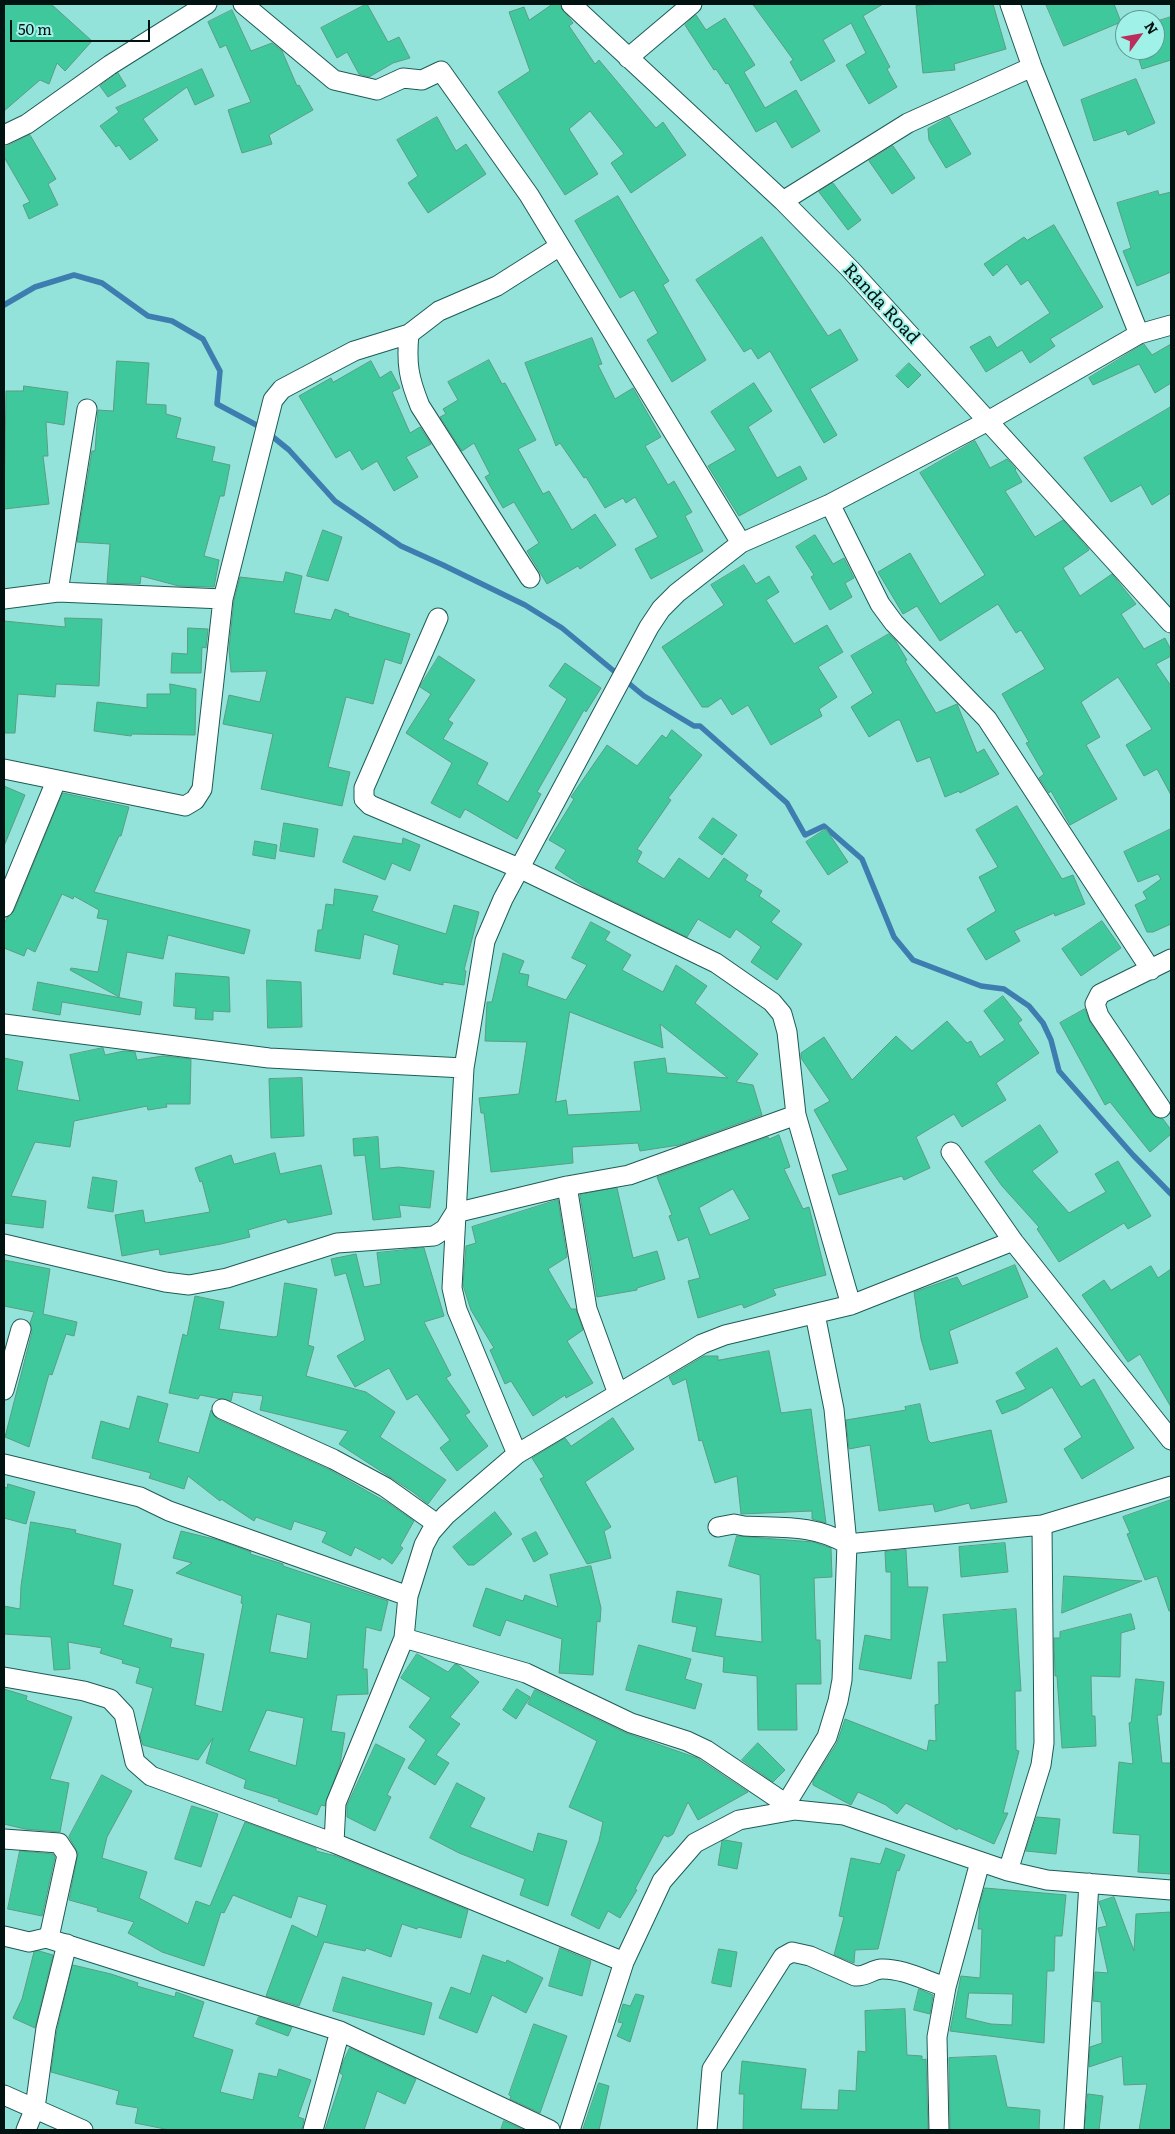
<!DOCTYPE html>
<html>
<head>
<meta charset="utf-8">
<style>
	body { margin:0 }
	#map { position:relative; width:1175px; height:2134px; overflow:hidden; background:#94e3db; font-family:Literata,serif }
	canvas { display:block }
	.frame { position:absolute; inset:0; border:5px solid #001311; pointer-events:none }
	.north { position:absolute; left:1115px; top:10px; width:50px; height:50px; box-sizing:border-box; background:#a0f1e8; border:1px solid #609892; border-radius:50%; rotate:58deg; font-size:14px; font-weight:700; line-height:20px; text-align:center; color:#001311 }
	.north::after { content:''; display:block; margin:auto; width:18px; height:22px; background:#bb2d5a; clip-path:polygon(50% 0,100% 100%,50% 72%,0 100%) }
	.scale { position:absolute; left:10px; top:20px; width:140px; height:22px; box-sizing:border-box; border:2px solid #001311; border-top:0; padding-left:6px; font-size:15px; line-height:18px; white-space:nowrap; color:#001311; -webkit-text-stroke:4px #a0f1e8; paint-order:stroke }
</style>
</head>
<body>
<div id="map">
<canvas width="1175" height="2134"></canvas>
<div class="frame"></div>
<div class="north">N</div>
<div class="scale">50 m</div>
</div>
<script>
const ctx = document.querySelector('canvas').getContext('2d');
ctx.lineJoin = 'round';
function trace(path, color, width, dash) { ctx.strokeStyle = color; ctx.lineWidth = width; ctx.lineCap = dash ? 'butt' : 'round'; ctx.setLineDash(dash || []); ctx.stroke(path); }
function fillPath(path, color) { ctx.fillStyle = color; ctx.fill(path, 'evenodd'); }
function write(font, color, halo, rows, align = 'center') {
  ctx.font = font + ' Literata,serif'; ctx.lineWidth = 4; ctx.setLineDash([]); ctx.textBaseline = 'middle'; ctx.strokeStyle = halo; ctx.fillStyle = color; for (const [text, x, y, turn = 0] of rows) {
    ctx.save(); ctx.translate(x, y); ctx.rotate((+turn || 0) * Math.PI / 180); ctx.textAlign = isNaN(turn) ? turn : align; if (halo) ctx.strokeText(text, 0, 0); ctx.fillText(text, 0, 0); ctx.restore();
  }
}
const stream = new Path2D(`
	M4,305L35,287L74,275L102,283L148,316L172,321L203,339L220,371L217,404L262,428L289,450L335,501L401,546L443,565L525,605L562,628L644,696L694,726H700L787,803L805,835L824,826L862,859L894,937L913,960L981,986L1004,989L1029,1006L1043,1023L1051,1040L1059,1071L1133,1155L1171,1194`);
const building = new Path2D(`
	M4,4H51L92,41L65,71L57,63L49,84L40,80L4,111Z
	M367,4L388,42L399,37L410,58L393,63L369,77L359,74L347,52L337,58L321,28Z
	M553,4H559L573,23L569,26L595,64L599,60L656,128L663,122L686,155L631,193L611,163L624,154L590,111L569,129L598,174L565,195L498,92L530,71L509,12L524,7L529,20Z
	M753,4H883L863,16L890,67L887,69L897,87L869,104L846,65L866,53L851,23L823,40L835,61L801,81L790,62L793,60Z
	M942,4H993L1006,49L954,64L955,70L923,73L916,6Z
	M1046,4H1114L1121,22L1064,46Z
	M232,10L251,51L272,43L282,51L297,86L299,85L313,110L269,135L272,144L242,153L228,110L251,102L226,45L220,48L208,22Z
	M696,15L706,30L725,18L755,65L744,72L765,108L796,90L820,131L792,148L776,121L756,132L728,83L726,84L716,69L714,70L685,25Z
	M1171,17V60L1142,69L1136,50H1155V22Z
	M202,69L214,96L195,105L187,87L143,119L158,140L130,160L119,145L116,147L100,126L119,112L116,108Z
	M118,73L126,86L108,97L100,86Z
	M1136,79L1155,123L1128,135L1126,130L1094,141L1081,100Z
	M437,117L456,151L466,144L486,174L428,213L408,183L418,176L397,140Z
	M949,117L971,154L946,168L929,140L928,129Z
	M30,135L56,179L48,184L58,205L29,219L23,205L30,202L4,157V148Z
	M893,146L915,178L892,194L869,161Z
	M833,183L861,220L848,230L819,192Z
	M1158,191L1159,195L1171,192V272L1137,286L1123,251L1131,248L1117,203Z
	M618,196L669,281L663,285L706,360L672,382L647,340L658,333L634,290L620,298L575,221Z
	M1054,225L1103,307L1050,339L1055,346L1030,363L1022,350L986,372L970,347L990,336L997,348L1050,313L1028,280L1021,285L1007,264L993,276L984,264L1024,237L1027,240Z
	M762,237L828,336L840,329L858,360L810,389L837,435L824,443L770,351L758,359L751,348L744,352L696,280Z
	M592,338L602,364L598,365L615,399L633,388L661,437L645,446L668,485L674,481L692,512L685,516L703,551L651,579L635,549L658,537L635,497L626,503L623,498L605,508L586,477L584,478L560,443L556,446L525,363Z
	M1144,344L1152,355L1171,344V383L1155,393L1139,364L1093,385L1089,378Z
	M489,360L502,384L505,383L536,440L518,449L543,494L549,491L572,530L595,514L616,545L580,569L578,566L547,584L527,551L539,543L514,502L503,508L485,477L490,474L474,443L462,451L440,417L446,414L443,409L458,400L448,382Z
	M117,361L149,363L146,404L166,405V414L181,418L176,438L215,447L212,461L230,465L224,496H220L204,556L219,560L214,587L179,586L141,576L140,584L107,583L110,544L77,542L92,451H95L98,410L113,411Z
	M371,361L380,378L391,371L400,388L392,392L410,433L420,427L431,444L406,457L418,477L394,491L377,461L362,470L350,450L336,458L299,396L331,378L333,382Z
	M909,363L921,375L908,388L896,376Z
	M754,383L772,411L748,427L777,478L800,466L807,479L739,516L708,466L736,450L711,412Z
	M24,386L68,392L64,425L46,422L48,456H43L49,504L4,509L6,391H23Z
	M1171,407V493L1152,505L1141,485L1111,502L1084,458Z
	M975,441L990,468L1007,459L1016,469L1015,470L1022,482L1005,491L1035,537L1063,520L1087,547L1089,550L1063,568L1080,596L1112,574L1136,604L1121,614L1144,649L1165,638L1171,650V656L1156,664L1171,686V795L1157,769L1144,776L1126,745L1152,729L1118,677L1081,702L1100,737L1086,745L1117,799L1070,825L1051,791L1049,793L1039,778L1044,774L1026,743L1029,742L1002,694L1045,669L1021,630L1016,633L998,604L940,641L917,606L903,614L878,572L910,553L940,604L985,575L920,473Z
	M323,530L342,537L328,581L307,576Z
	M815,535L833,564L844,558L854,578L845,583L852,597L830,610L811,577L814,575L796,547Z
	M744,565L756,584L769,576L779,592L766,600L794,644L827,625L843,652L818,667L837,697L819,709L822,716L771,745L748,705L732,715L721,698L708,707H702L662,647L724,605L711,585Z
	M286,572L302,576L294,613L331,620L335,609L349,614L348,616L410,634L401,664L385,659L373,704L346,697L328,767L350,772L342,806L261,789L273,734L223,724L229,695L260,702L267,671L231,672L229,649L234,600L240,577L283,582Z
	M65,618L102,619L99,686L56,684L55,697L18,694L15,733H4V621L65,627Z
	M188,628L208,629L206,648L202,647L201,673H171L172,653L187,654Z
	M889,634L895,640L907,660L905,661L936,713L957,704L977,753L984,749L999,774L960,793L959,791L945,797L930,757L917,762L900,720H897L869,737L851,707L873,693L851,656Z
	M439,656L475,680L448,720L453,723L443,739L488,763L477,784L508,802L567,699L549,686L565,663L601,688L586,712L584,710L537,792L541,794L517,839L465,809L460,818L431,803L452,763L406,733L431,694L420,687Z
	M170,684L196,689L195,735L132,734L131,736L94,731L97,702L147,708V694H170Z
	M672,730L702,755L668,798L671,800L637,849L642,852L637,862L664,879L679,858L709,879L724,858L748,875L745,880L762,891L759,896L780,911L771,922L802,944L777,980L751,962L761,947L736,929L730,938L698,919L687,937L586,888L555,868L566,850L549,840L574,799L571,797L607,745L637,766L662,735L666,738Z
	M4,786L25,795L4,846Z
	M63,793L129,807L121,836H119L94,892L250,930L244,954L168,935L163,959L127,952L119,997L70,970L71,968L98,972L108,920L97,918L99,910L74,896L73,899L62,894L35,952L27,948L24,956L4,948V924L7,918L14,911Z
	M1017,806L1062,879L1073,875L1085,904L1055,916L1054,913L1014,931L1020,941L986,960L967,929L996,911L979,877L998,867L976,830Z
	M713,818L737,835L722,855L699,838Z
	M284,823L318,829L314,857L280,851Z
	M826,829L848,862L828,875L806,842Z
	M1171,829V924L1153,932H1147L1135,905L1147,899L1143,892L1161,879L1158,874L1138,882L1124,852Z
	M354,836L402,844L403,838L420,845L410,871L392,863L385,880L343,862Z
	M255,841L277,845L275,859L253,855Z
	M335,889L378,896L372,911L446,934L454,905L479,912L464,970L466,971L464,985L443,982V985L393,974L399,945L364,934L360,959L315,951L318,930H322L326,904L333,905Z
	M1102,921L1121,948L1081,976L1062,949Z
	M591,922L610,932L605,940L631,955L622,970L663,992L676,965L707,986L695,1003L758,1054L736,1082L753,1085L762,1115L679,1145L640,1151L638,1143L572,1147L573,1163L491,1172L484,1113H481L479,1098L519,1094L527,1042L485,1041L487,1002H492L503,953L524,961L519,973L529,975L527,986L566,1000L587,965L572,958ZM570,1012L663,1048L660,1024L728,1078L667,1073L665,1058L634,1062L641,1111L568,1115L566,1100L556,1102Z
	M176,973L229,977L230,1012L213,1011V1020L195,1019L196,1008L174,1006Z
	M267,980L301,982L302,1027L268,1028Z
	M38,982L142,1002L140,1015L62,1002L60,1015L33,1010Z
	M1003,996L1022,1020L1018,1023L1039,1053L996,1083L1006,1100L962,1127L954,1114L916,1137L930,1168L904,1180L902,1176L839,1195L832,1175L848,1170L814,1110L830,1101L801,1058V1053L824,1037L852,1080L896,1036L912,1051L947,1021L967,1043L971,1041L980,1057L1005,1040L984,1011Z
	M1085,1009L1090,1022L1152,1114L1163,1119L1171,1130V1134L1150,1152L1110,1102L1105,1105L1060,1023Z
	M103,1048L105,1055L124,1051L135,1052L137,1060L163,1056L191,1059L190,1104H166L167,1107L148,1110L147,1106L74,1121L70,1147L35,1142L11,1196L46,1201L43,1228L4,1223V1058L23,1062L17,1090L80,1101L70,1055Z
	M302,1078L304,1136L271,1138L269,1079Z
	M1040,1125L1058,1152L1032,1171L1069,1213L1106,1192L1095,1174L1118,1161L1151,1216L1128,1229L1124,1223L1059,1262L1037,1229L1039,1227L1002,1186L985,1162Z
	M779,1135L790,1167L784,1169L803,1209L809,1207L826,1275L773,1289L776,1295L744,1308L742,1304L698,1318L688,1281L700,1278L688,1237L678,1241L669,1216L672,1215L657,1177L768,1137L769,1139ZM733,1189L750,1219L710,1235L699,1208Z
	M378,1137L380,1169L398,1167L434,1171L430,1208L399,1205L401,1217L373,1220L365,1155L354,1156L353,1139Z
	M275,1153L280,1174L321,1165L332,1214L288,1223L286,1219L248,1230L250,1237L221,1244L160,1255L159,1249L122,1256L115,1215L143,1210L145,1223L210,1212L202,1181L200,1182L195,1168L231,1155L234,1164Z
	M93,1177L117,1181L113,1212L88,1208Z
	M617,1188L633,1258L657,1251L665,1279L637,1288V1290L597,1297L580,1195Z
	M558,1200L567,1257L548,1269L571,1309H576L583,1330L567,1341L593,1383L566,1398L565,1395L533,1416L511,1381L505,1384L490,1350L494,1348L471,1310L463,1285L466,1246L476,1243L472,1227Z
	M424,1248L444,1316L424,1322L451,1375L446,1378L470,1412L465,1415L488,1446L457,1471L440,1448L450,1440L417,1394L407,1400L389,1368L355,1387L337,1356L365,1340L346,1273L335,1276L331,1259L356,1254L364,1287L381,1284L377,1253Z
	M4,1260L50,1269L43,1314L77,1322L74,1336L66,1334L52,1375L49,1374L29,1447L5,1437L32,1332L30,1323L34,1312L4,1306Z
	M1015,1265L1028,1297L949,1331L958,1363L930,1370L921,1339L914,1292L957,1277L962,1286Z
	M1151,1266L1158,1278L1171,1269V1407L1140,1354L1128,1362L1082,1295L1104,1280L1111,1290Z
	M285,1283L317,1289L308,1345L314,1347L306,1376L366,1392L395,1412L380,1437L446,1480L428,1504L413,1492L339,1444L348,1431L260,1410L263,1396L233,1392L231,1401L200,1395L198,1399L169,1393L183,1334L187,1336L195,1296L224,1302L219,1329L274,1337L277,1336Z
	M1057,1348L1081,1387L1094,1379L1134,1448L1082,1479L1064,1449L1082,1437L1052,1387L1017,1408L1002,1414L996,1401L1026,1389L1016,1373Z
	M769,1351L781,1413L811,1409L826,1523L812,1519V1511L741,1514L737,1476L715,1483L702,1440L699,1441L686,1379L673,1385L669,1377L704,1356H718V1360Z
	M138,1396L168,1404L158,1442L199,1453L211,1410L217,1419L328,1469L388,1503L414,1521L400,1546L403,1548L392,1564L382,1557L380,1560L355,1547L351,1556L322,1542L327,1532L294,1521L291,1530L256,1517L254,1521L221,1499L220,1501L188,1476L184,1489L149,1478L151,1473L92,1458L101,1421L129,1429Z
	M920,1404L928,1440L931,1443L991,1430L1007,1502L971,1509L969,1503L935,1512L933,1504L879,1511L870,1445L849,1449L846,1420L906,1410L905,1407Z
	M613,1418L634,1449L585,1482L611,1527L604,1531L611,1558L587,1564L540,1479L544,1477L532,1458L565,1438L571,1446Z
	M8,1484L35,1492L26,1524L4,1518V1487L7,1488Z
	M1171,1500V1611H1169L1157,1576L1145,1580L1127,1534L1130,1533L1123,1517Z
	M495,1512L512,1534L474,1565H468L453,1547Z
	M31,1522L76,1530L75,1533L121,1544L113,1585L133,1590L123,1625L172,1639L170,1647L204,1654L195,1705L222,1712L243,1604L241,1603L242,1596L176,1573L192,1563L173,1558L181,1531L218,1540L251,1552L250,1554L283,1564V1566L388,1601L381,1631L366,1627L363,1669H367L368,1694L337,1695L331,1731L345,1733L340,1764L325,1806L321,1805L317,1815L278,1801L279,1799L244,1788L246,1780L206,1763L213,1738L198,1760L143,1745L140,1736L153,1688L136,1683L140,1668L122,1663L123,1660L100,1653L102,1648L68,1642L70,1669L54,1670L51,1637L4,1634V1606L20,1609L21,1586ZM277,1614L311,1623L307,1659L270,1652ZM267,1710L304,1718L296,1766L249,1751Z
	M536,1532L548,1554L534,1562L522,1539Z
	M737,1536L813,1542L831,1548L832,1577L814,1578L816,1640H820L821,1684H796L797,1730H758L757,1676L723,1672L724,1657L692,1651L697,1627L672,1622L677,1591L722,1599L715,1636L762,1642L760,1575L729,1566Z
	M1005,1543L1008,1572L961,1577L959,1547Z
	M906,1550L908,1587H928L911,1679L859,1669L865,1635L891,1640V1572H886L885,1552Z
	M591,1566L601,1608L600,1622L597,1621L593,1675L559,1673L562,1639L506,1620L500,1636L473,1626L486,1588L523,1601L525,1595L558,1607L550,1575Z
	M1064,1576L1142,1581L1062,1613Z
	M1016,1609L1021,1691H1015L1016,1750L1019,1751L1003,1813H1008L994,1844L958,1828L957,1830L906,1803L897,1814L886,1805L858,1792L851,1805L813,1785V1781L837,1743L845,1719L927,1751L929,1740L936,1741L935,1705L939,1704L938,1662H947L943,1615Z
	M1131,1614L1135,1629L1121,1633L1120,1677L1091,1676L1092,1716H1095L1096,1746L1062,1748L1057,1676H1055L1054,1638H1060V1632Z
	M639,1645L691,1659L685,1679L702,1684L695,1709L626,1690Z
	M417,1654L448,1672L455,1664L458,1665L479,1682L450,1717L460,1724L436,1755L449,1763L435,1785L408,1768L426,1740L409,1727L431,1698L401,1678Z
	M1136,1679L1164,1682L1161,1715H1157L1162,1763H1171V1874L1138,1872L1140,1835L1113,1833L1119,1762L1133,1764L1129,1723L1131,1722Z
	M4,1689L27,1696L26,1700L72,1717L50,1779L69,1783L60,1832L25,1829L4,1824Z
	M517,1689L530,1697L516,1719L503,1710Z
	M535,1690L626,1733L697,1758L748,1792L698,1820L688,1802L673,1834L668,1837L664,1835L635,1889L637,1890L620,1918L608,1911L599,1929L571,1915L599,1841L603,1822L569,1807L597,1741L528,1704Z
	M758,1743L785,1770L773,1782L742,1760Z
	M376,1744L405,1759L387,1795L391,1797L375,1831L347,1817V1806Z
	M102,1775L132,1791L107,1837L102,1858L147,1872L139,1898L188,1924L196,1901L210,1906L245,1822L316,1848V1851L336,1856L468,1910L461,1938L418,1927L417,1929L402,1924L391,1957L366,1948L365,1951L324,1942L299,2006L266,1996L292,1925L317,1937L327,1905L298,1896L291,1918L233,1895L224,1913L221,1912L204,1966L162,1952L128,1933L134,1922L97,1911L98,1908L69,1900L78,1853L69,1837Z
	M457,1783L485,1798L470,1827L533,1852L538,1833L567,1841L548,1906L520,1895L525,1879L459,1853L430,1838Z
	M192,1806L218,1814L201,1867L175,1859Z
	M1037,1817L1060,1819L1056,1854L1026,1851Z
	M725,1840L742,1843L737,1869L718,1865L722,1841Z
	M886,1848L905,1855L899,1871L897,1870L878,1949L855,1950L854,1963L834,1955L844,1917L839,1916L851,1858L880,1864Z
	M20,1851L53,1854L55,1857L42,1916L8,1909Z
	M985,1888L1066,1895L1062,1936H1055L1054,1971H1047L1044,2043L950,2031L961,1976L980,1978L982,1929H978L980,1903ZM969,1993L1013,1994L1012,2025L991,2024L966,2018Z
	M1114,1897L1134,1951L1136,1914L1171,1912V2130H1139L1147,2084L1124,2085L1122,2056L1089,2067L1090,2047L1102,2043L1101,2002L1093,2001L1095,1972L1108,1973L1098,1928L1107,1926L1099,1902Z
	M560,1948L591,1961L582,1996L549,1986Z
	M719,1949L737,1952L731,1987L712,1983Z
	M39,1951L53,1955L35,2028L13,2018L22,1999L34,1952Z
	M483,1955L506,1963L507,1960L543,1978L526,2013L492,1995L477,2033L439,2018L451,1987L470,1994Z
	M73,1965L111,1974L138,1983L137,1986L175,1997L176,1992L204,2002L193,2037L233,2050L220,2092L253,2100L259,2073L277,2077L279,2069L311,2080L298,2117L304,2119L302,2130H170L135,2123L138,2108L116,2104L119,2091L51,2072L57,2030Z
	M343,1977L432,2003L424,2035L333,2011Z
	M919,1989L933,1995L930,2014L914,2010Z
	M636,1994L644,1996L630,2042L617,2036L623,2023L618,2022L623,2004L630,2006Z
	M905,2009L907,2055L922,2056V2060L926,2059L928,2130H743L744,2094H739L742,2061L806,2069L801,2109L838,2110L839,2090L856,2091L858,2051L866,2052L865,2011Z
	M259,2017L292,2027L288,2036L256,2024Z
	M534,2024L567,2036L540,2113L510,2099L511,2096L509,2095Z
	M350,2048L416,2079L405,2104L377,2091L364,2130H325L343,2075L340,2073L343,2062Z
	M996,2056L1007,2107L1040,2110L1039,2130H950L949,2058Z
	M599,2083L609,2086L599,2130H583Z
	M1088,2094L1103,2096L1099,2130H1085Z
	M504,2121L524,2130H501Z`);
const minor = new Path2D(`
	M243,4L334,80L377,90L403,78L422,80L441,71L529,195L741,543
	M571,4L783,201L850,269L1171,623
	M1010,4L1032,67L1139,334
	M628,58L692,4
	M4,135L27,124L110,65L207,4
	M783,201L908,123L1032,67
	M409,334C406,364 409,379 420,406L530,578
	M830,504L880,604L894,623L987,719L1151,970
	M58,592L87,409
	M4,599L58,592L223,599
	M438,618L364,788V799L370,805L521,869L716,963L772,1002L782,1014L787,1032L796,1115L851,1305
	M4,769L185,806L195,800L202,789L223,599L273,400L282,389L354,351L409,334L439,311L497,286L560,246
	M4,907L56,781
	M4,1024L269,1058L464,1068
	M1161,1108L1099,1016L1095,1004L1100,994L1171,959
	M951,1152L1013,1241L1171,1440
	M567,1186L587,1309L618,1394
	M4,1244L165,1282L189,1285L227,1278L337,1243L434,1236L445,1229L455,1213L567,1186L629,1175L796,1115
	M4,1390L21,1329
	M222,1409L333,1459L385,1487L437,1524
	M517,1454L457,1310L452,1288L464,1068L485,941L503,899L649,627L661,609L677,593L741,543L830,504L988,421L1139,334L1171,325
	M4,1464L140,1497L169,1511L408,1596
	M718,1527L734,1524L744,1526C781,1528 813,1524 847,1544L1042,1525L1171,1486
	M404,1638L526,1673L631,1723L687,1741L706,1750L795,1810
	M4,1677L84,1691L110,1699L124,1714L135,1762L151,1776L334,1843L624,1962
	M786,1804L827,1737L838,1701L842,1680L847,1544L834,1409L815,1314
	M4,1839L59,1843L67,1855L50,1933L46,1938L340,2031L550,2130
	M334,1843L336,1803L404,1638L408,1596L424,1545L431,1532L446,1515L517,1454L702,1344L725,1335L851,1305L1013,1241
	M1008,1871L1041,1765L1044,1743L1042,1525
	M4,1936L29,1942L46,1938
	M4,2095L83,2130
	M26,2130L35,2108L46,2028L67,1944
	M313,2130L340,2031
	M570,2130L624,1962L662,1881L695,1843L739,1820L795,1810L844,1815L1008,1871L1047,1880L1171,1890
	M707,2130L712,2069L783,1957L792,1952L810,1956L855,1976C866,1977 871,1970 881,1969C902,1968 926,1981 946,1987
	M939,2130L937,2037L946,1987L980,1862
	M1074,2130L1089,1883`);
const streetNames = [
	["Randa Road",881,304,47]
];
trace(stream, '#3e7daf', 5.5);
fillPath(building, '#3fc89c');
trace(building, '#5a9d84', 1);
trace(minor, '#1d5c56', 21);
trace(minor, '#fff', 19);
write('18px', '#001311', '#a0f1e8', streetNames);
</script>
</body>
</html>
